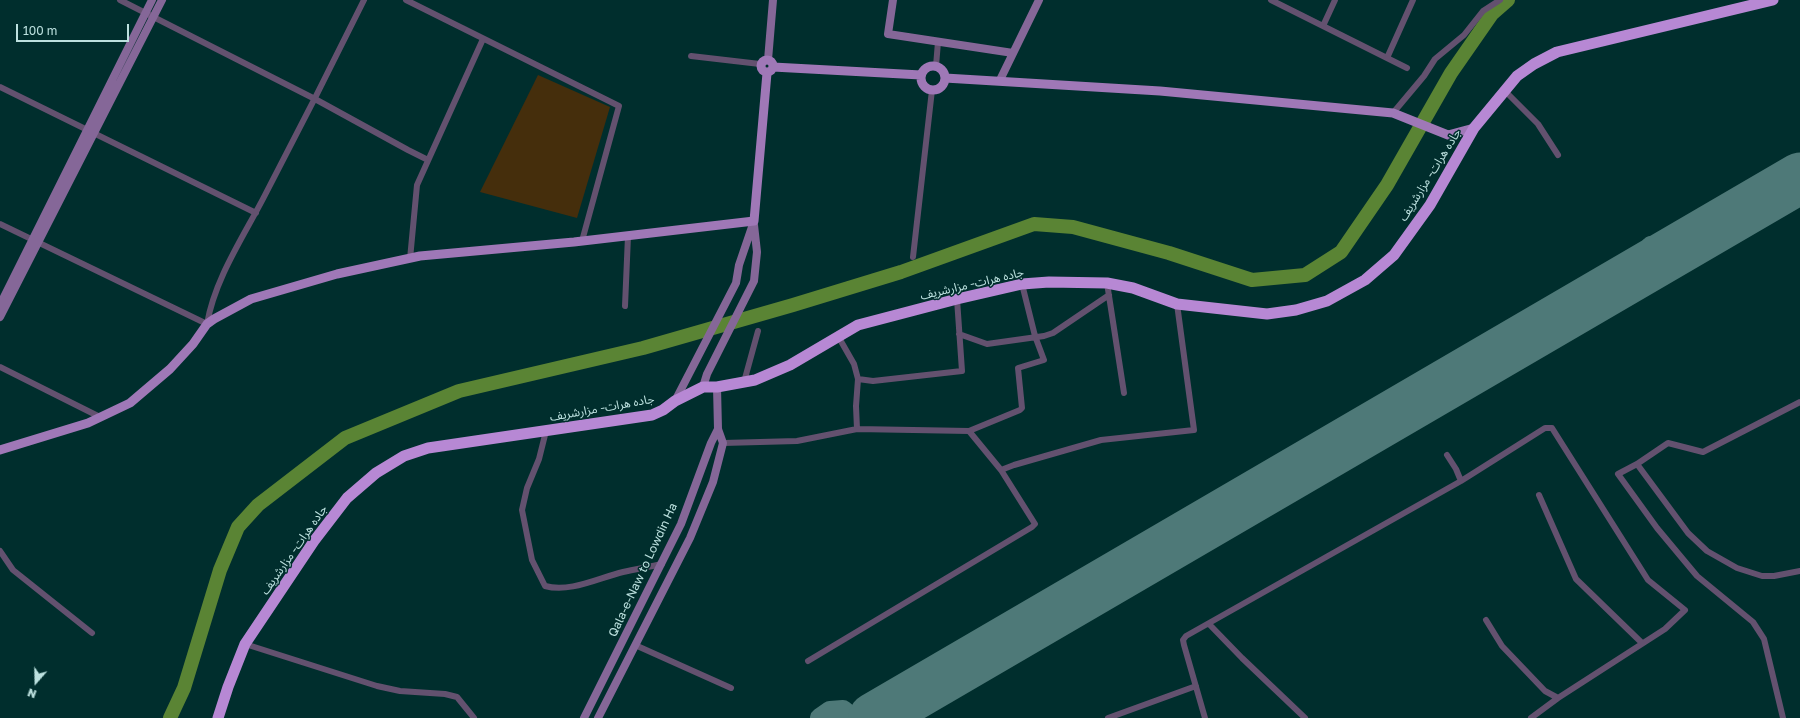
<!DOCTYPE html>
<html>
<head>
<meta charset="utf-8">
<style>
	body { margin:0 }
	#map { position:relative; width:1800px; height:718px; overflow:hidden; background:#002e2d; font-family:"Golos Text",sans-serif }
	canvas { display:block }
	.north { position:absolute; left:16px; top:662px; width:40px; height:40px; -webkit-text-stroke:3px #002e2d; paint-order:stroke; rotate:200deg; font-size:11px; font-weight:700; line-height:16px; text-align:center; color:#bce1df }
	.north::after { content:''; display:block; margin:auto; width:14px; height:18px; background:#bce1df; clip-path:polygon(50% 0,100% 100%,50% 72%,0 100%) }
	.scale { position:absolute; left:16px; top:24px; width:113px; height:18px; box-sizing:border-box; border:2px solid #bce1df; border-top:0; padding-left:5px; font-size:12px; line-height:14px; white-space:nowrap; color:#bce1df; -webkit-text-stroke:3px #002e2d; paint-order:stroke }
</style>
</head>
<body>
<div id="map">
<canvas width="1800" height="718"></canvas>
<div class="north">N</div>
<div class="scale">100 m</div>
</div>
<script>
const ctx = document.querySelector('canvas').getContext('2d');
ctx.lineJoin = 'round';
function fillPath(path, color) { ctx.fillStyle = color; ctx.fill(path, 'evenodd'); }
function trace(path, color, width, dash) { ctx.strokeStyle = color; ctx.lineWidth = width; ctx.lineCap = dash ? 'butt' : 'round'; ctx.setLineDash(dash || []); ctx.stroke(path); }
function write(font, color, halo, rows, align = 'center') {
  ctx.font = font + ' "Golos Text","Noto Sans Arabic",sans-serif'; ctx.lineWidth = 3; ctx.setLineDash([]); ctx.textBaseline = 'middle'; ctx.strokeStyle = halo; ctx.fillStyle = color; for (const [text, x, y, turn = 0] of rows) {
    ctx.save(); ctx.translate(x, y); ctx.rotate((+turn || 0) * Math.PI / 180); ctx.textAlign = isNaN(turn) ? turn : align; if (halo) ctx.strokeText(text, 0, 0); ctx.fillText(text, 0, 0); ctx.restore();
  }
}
const green = new Path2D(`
	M538,75L610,107L577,218L480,192Z`);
const river = new Path2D(`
	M170,718L184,688L220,570L238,527L258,505L345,438L459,391L643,348L793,305L901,272L1034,224L1073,227L1169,253L1252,280L1305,275L1341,252L1387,185L1451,73L1492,14L1508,0`);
const taxiway = new Path2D(`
	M1719,225L1725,238
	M1651,246L1659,260
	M820,718L830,711L843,710L853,718`);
const runway = new Path2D(`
	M874,718L1800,178`);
const street = new Path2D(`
	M120,0L315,99L408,150L428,160
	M406,0L619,106L582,241
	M1271,0L1407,68
	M1323,26L1335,0
	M691,56L760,64
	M1387,58L1413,0
	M936,66L938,42
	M0,87L256,213
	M1505,91L1538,124L1558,155
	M1393,113L1424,76L1435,59L1464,35L1483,11L1500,0
	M0,224L207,324C215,278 244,236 265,195C299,130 332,65 364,0
	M913,257L932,90
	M410,259L417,185L483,39
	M1107,283L1124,393
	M625,306L628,236
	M959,334L987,344L1044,336L1053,333L1109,295
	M0,367L100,417
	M858,379L873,381L962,371L957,299
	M744,382L758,331
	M546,431L539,459L527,488L522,510L532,560L545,586C570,593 598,578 623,572C636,569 649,567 662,564
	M969,431L1020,410L1022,408L1018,368L1044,360L1035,336L1022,284
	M723,443L797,441L857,429
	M1447,455L1456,469L1461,481
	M1637,464L1688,533L1707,551L1737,568L1762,576H1774L1800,571
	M1001,470L1014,465L1101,440L1194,430L1177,304
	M1539,495L1576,579L1642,643
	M0,551L13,570L92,633
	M1486,620L1502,646L1545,691L1558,698
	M1209,624L1242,658L1305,718
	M245,644L377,686L400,691L445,694L457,697L474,718
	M635,645L731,688
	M808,661L1032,527L1035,524L1001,470L969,431L857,429L856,406L858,379L854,364L838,336
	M1108,718L1196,686
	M1205,718L1184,645L1183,640L1186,636L1461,481L1545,428H1552L1648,580L1685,610L1665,629L1558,698L1531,718
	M1783,718L1764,639L1753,622L1697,576L1657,528L1618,474L1637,464L1668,443L1703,452L1800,402`);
const secondary = new Path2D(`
	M893,0L888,34L1013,53
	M768,60L773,0
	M1000,80L1039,0
	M0,305L152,0
	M0,317L162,0
	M703,387L707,374L754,281L757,252L754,225
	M675,401L736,283L739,265L754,221
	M584,718L681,524L711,443L718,429
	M598,718L690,538L713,482L723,443L718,429L717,387`);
const primary = new Path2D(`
	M761 66a6 6 0 1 1 12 0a6 6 0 1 1-12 0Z
	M921 78a12 12 0 1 1 24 0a12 12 0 1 1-24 0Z
	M773,67L921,75
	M945,78L1160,91L1393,113L1448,135L1474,128
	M0,450L88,423L130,403L170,369L193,344L207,324L214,319L251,299L337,274L420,256L574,242L754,221L767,73`);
const highway = new Path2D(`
	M218,718L228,687L245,644L314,541L347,498L376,473L404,456L428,448L652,415L663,410L675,401L703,387H717L755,380L790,365L858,325L957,299L1022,284L1049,282L1107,283L1133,288L1177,304L1267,314L1296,310L1327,301L1365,280L1394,255L1430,205L1474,128L1517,76L1534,64L1557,52L1773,0`);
const streetNames = [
	["جاده هرات- مزارشریف",1430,175,-58],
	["جاده هرات- مزارشریف",972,284,-13],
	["جاده هرات- مزارشریف",602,408,-10],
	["جاده هرات- مزارشریف",294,550,-55],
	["Qala-e-Naw to Lowdin Ha",643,570,-65]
];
fillPath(green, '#452e0c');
trace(river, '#5a8434', 14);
trace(taxiway, '#4e7978', 20);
trace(runway, '#4e7978', 51);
trace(street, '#63516f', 6);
trace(secondary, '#856798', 8);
trace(primary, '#9f78b7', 9);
trace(highway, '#b788d4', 11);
write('12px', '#bce1df', '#002e2d', streetNames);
</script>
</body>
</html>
